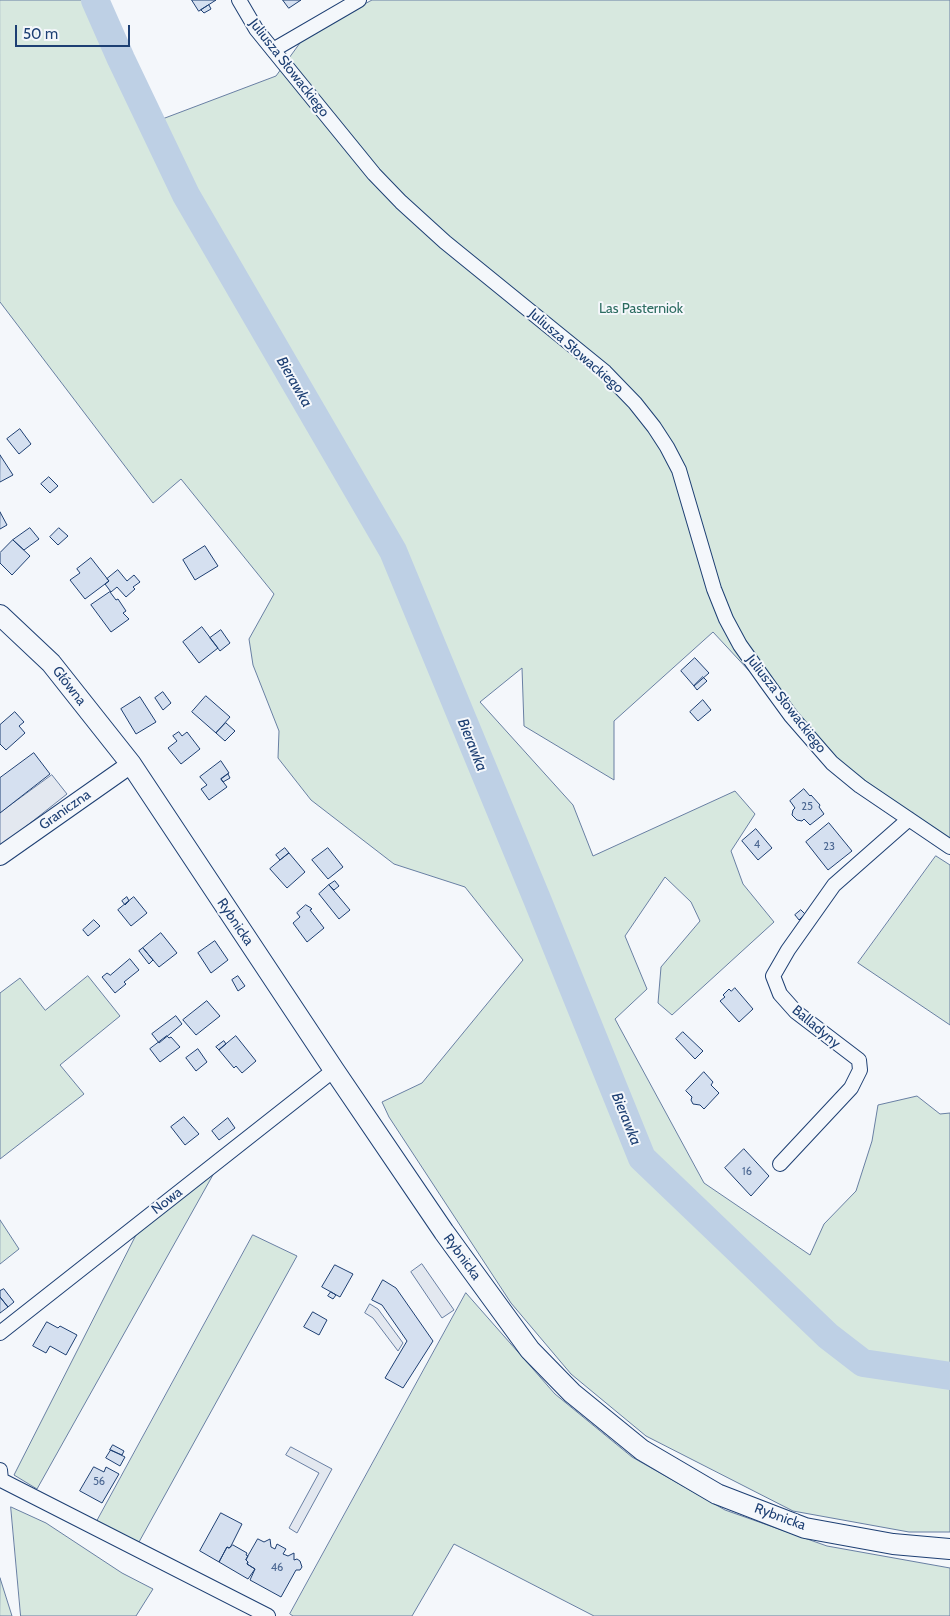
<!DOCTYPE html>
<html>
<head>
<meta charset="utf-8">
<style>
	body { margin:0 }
	#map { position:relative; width:950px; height:1616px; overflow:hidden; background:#f4f7fb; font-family:Cabin,sans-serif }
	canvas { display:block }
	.scale { position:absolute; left:15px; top:25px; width:115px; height:22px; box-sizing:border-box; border:2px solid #1d3f73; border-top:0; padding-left:6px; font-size:15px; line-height:18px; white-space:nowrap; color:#1d3f73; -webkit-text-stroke:4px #f4f7fb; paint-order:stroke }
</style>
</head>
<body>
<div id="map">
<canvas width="950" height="1616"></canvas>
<div class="scale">50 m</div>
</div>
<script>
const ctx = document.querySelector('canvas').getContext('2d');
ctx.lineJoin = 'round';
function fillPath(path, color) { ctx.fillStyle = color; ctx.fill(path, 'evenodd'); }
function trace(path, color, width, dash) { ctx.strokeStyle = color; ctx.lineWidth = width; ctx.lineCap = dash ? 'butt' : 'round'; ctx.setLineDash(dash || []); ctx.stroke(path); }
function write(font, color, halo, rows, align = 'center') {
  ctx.font = font + ' Cabin,sans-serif'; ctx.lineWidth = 4; ctx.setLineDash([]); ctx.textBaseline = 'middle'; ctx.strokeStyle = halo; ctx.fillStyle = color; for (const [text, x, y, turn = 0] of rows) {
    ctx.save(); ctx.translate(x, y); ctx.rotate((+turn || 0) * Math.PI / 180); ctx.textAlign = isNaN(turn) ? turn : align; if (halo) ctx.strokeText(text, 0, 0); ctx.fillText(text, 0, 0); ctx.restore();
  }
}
const green = new Path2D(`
	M0,0H92L212,252L271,360L262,319L157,121L276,76L305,36L372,0H950V840L841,764L791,716L713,632L614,721V780L524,726L522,668L480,702L573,805L593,856L735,791L755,814L731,851L743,884L774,922L672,1015L658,1003L661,967L700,921L691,902L665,877L625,936L647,989L615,1019L704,1183L810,1255L824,1224L856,1191L872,1141L878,1105L917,1096L940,1114L950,1113V1532H909L793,1511L646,1436L571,1374L511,1303L389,1117L382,1102L422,1083L523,960L465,887L394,864L311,800L278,758L279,731L253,665L249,639L274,594L181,479L153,503L0,302Z
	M936,856L950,865V1025L858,963Z
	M88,976L120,1016L60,1065L84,1094L0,1159V993L20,978L45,1010Z
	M214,1173L37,1489L14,1475L138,1231Z
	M0,1220L19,1249L0,1264Z
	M253,1235L297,1256L139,1542L96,1523Z
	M466,1293L555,1394L632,1457L725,1510L827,1546L950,1568V1616H594L454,1544L412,1616H293L290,1614Z
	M11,1507L46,1523L122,1573L153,1589L136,1616H21Z
	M0,1578L12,1616H0Z`);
const parking = new Path2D(`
	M52,775L67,794L0,847V813Z
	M422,1264L454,1310L442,1318L411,1272Z
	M370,1304L378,1309L403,1343L398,1351L373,1318L365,1313Z
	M291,1447L332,1469L297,1533L289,1528L319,1473L286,1455Z`);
const river = new Path2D(`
	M95,0L121,59L186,195L393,551L537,899L642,1158L828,1336L863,1363L950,1376`);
const building = new Path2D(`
	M192,0H216L199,11Z
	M283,0H301L289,8Z
	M209,5L211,9L204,13L201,10Z
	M20,429L31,444L19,454L7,439Z
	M0,455L13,475L0,482Z
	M49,477L58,486L50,493L41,484Z
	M0,512L7,525L0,529Z
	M30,528L39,539L24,550L13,540Z
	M59,528L68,536L58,545L50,537Z
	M13,540L30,556L12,575L0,563V553Z
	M205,546L218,566L195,580L183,560Z
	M91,558L109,581L85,599L70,580L80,573L77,569Z
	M118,570L127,581L134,575L140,582L133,587L135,589L126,597L117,587L111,592L105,584L109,581L107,579Z
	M110,592L116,600L118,599L126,611L123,613L129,619L111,632L91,605Z
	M202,627L218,648L199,663L183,642Z
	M221,630L230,643L220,651L210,638Z
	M695,658L709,673L694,686L681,671Z
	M703,677L707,681L697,690L694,686Z
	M163,692L171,703L163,710L155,698Z
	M206,696L230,717L216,733L192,712Z
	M140,697L156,722L136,734L121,709Z
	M703,700L711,710L698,721L690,712Z
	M15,712L24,722L19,726L25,733L6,750L0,744V725Z
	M226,723L235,731L225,741L216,733Z
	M179,732L182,736L187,732L200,749L181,764L168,748L177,741L173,736Z
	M34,753L50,774L0,813V778Z
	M221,761L229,773L221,779L227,787L209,800L201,789L207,785L200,777Z
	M228,774L230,778L223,782L221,779Z
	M804,789L810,796L811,795L820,805L819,807L824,814L810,825L804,819L802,821L797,820L792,815L793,810L795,808L790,801Z
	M829,823L852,851L828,870L806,842Z
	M756,829L772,848L758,860L742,841Z
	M285,848L289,853L280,860L276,855Z
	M328,848L343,867L328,879L312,860Z
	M289,853L305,872L287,888L270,869Z
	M335,881L339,886L334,890L329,885Z
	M329,885L350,910L339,919L319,894Z
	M127,897L129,901L125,905L122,901Z
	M134,897L147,913L131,926L118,910Z
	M306,905L311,908L312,909L310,910L324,928L307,942L293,923L300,917L297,913Z
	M801,910L805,914L799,920L795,915Z
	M94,920L100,926L88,936L83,930Z
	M161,933L177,953L159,967L143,948Z
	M215,941L228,960L211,973L198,953Z
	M143,948L153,960L149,964L139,951Z
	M130,959L139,970L124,982L126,984L115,993L102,977L107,973L110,975Z
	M238,976L245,986L238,991L232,980Z
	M735,988L753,1009L739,1022L720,1001L725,997L723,995L729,989L731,991Z
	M207,1001L220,1016L196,1035L183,1020Z
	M176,1016L182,1024L159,1043L152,1034Z
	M683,1032L703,1051L695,1059L676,1039Z
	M167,1036L169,1038L171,1037L180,1047L160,1062L150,1049Z
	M236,1036L256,1061L242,1073L236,1066L234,1068L219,1050Z
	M224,1041L226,1044L219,1050L216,1047Z
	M198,1049L207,1062L196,1071L186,1058Z
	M704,1072L713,1082L711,1085L719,1093L704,1109L700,1105L693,1104L691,1100L692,1097L686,1091Z
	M184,1117L199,1134L185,1145L171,1127Z
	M228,1118L235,1128L219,1140L212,1131Z
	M744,1149L769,1176L751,1196L725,1168Z
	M335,1265L353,1274L340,1297L322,1287Z
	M383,1280L396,1288L433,1341L403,1388L385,1378L407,1341L382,1305L372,1300Z
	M4,1289L14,1302L8,1307L0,1297V1291Z
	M331,1292L336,1295L333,1299L328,1296Z
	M0,1297L8,1307L0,1313Z
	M313,1312L327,1320L319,1335L304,1327Z
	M47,1322L58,1328L60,1326L77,1335L66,1355L50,1346L46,1353L33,1346Z
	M113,1445L124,1451L122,1455L110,1450Z
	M111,1450L125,1457L120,1466L106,1458Z
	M94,1467L104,1472L106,1467L119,1474L102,1503L80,1491Z
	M221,1513L242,1524L231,1546L229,1548L227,1547L219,1562L200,1551Z
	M258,1539L264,1542L270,1539L271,1547L275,1549L277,1544L286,1549L283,1554L288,1556L294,1553V1560L297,1559L300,1561L302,1567L300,1570H296L281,1597L250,1580L255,1569L247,1564L248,1562L246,1560Z
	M233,1545L247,1553L246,1555L248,1556L246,1560L248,1562L247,1564L255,1569L248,1579L219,1562L227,1547L229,1548Z`);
const minor = new Path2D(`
	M239,0L256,29L273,50L374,174L401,202L445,242L605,372L635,403L654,427L667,447L679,470L714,589L726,619L740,645L767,683L791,716L832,763L860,786L950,847
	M273,50L359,0
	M780,1164L851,1088L860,1070L859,1060L796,1012L780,994L773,976L788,950L834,885L909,819
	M0,1333L334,1070
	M0,1470L1,1480L268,1616`);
const tertiary = new Path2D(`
	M0,856L131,764`);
const secondary = new Path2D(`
	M0,615L51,663L131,764L334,1070L444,1232L530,1350L572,1393L642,1450L717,1494L805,1528L893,1544L950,1549`);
const numberNames = [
	["25",807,807],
	["4",757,845],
	["23",829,847],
	["16",747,1172],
	["56",99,1482],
	["46",277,1568]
];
const streetNames = [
	["Juliusza Słowackiego",289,68,52],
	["Juliusza Słowackiego",576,351,41],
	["Główna",69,686,52],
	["Juliusza Słowackiego",786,704,52],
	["Graniczna",65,810,-35],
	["Rybnicka",235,922,56],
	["Balladyny",816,1027,40],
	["Nowa",167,1201,-38],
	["Rybnicka",462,1257,54],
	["Rybnicka",780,1517,20]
];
const parkNames = [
	["Las Pasterniok",641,309]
];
const waterNames = [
	["Bierawka",294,382,60],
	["Bierawka",472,745,68],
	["Bierawka",626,1119,68]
];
fillPath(green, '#d7e8df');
trace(green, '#687fa3', 1);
fillPath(parking, '#e3e8f0');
trace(parking, '#687fa3', 1);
trace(river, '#bed0e5', 28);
fillPath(building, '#d5e0f0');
trace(building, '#1d3f73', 1);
trace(minor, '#1d3f73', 16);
trace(tertiary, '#1d3f73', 20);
trace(secondary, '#1d3f73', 22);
trace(minor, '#f4f7fb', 14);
trace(tertiary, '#f4f7fb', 18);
trace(secondary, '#f4f7fb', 20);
write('11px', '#4b6792', null, numberNames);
write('14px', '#1d3f73', '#f4f7fb', streetNames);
write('14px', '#2c6c60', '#f4f7fb', parkNames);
write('italic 15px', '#1d3f73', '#f4f7fb', waterNames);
</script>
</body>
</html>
